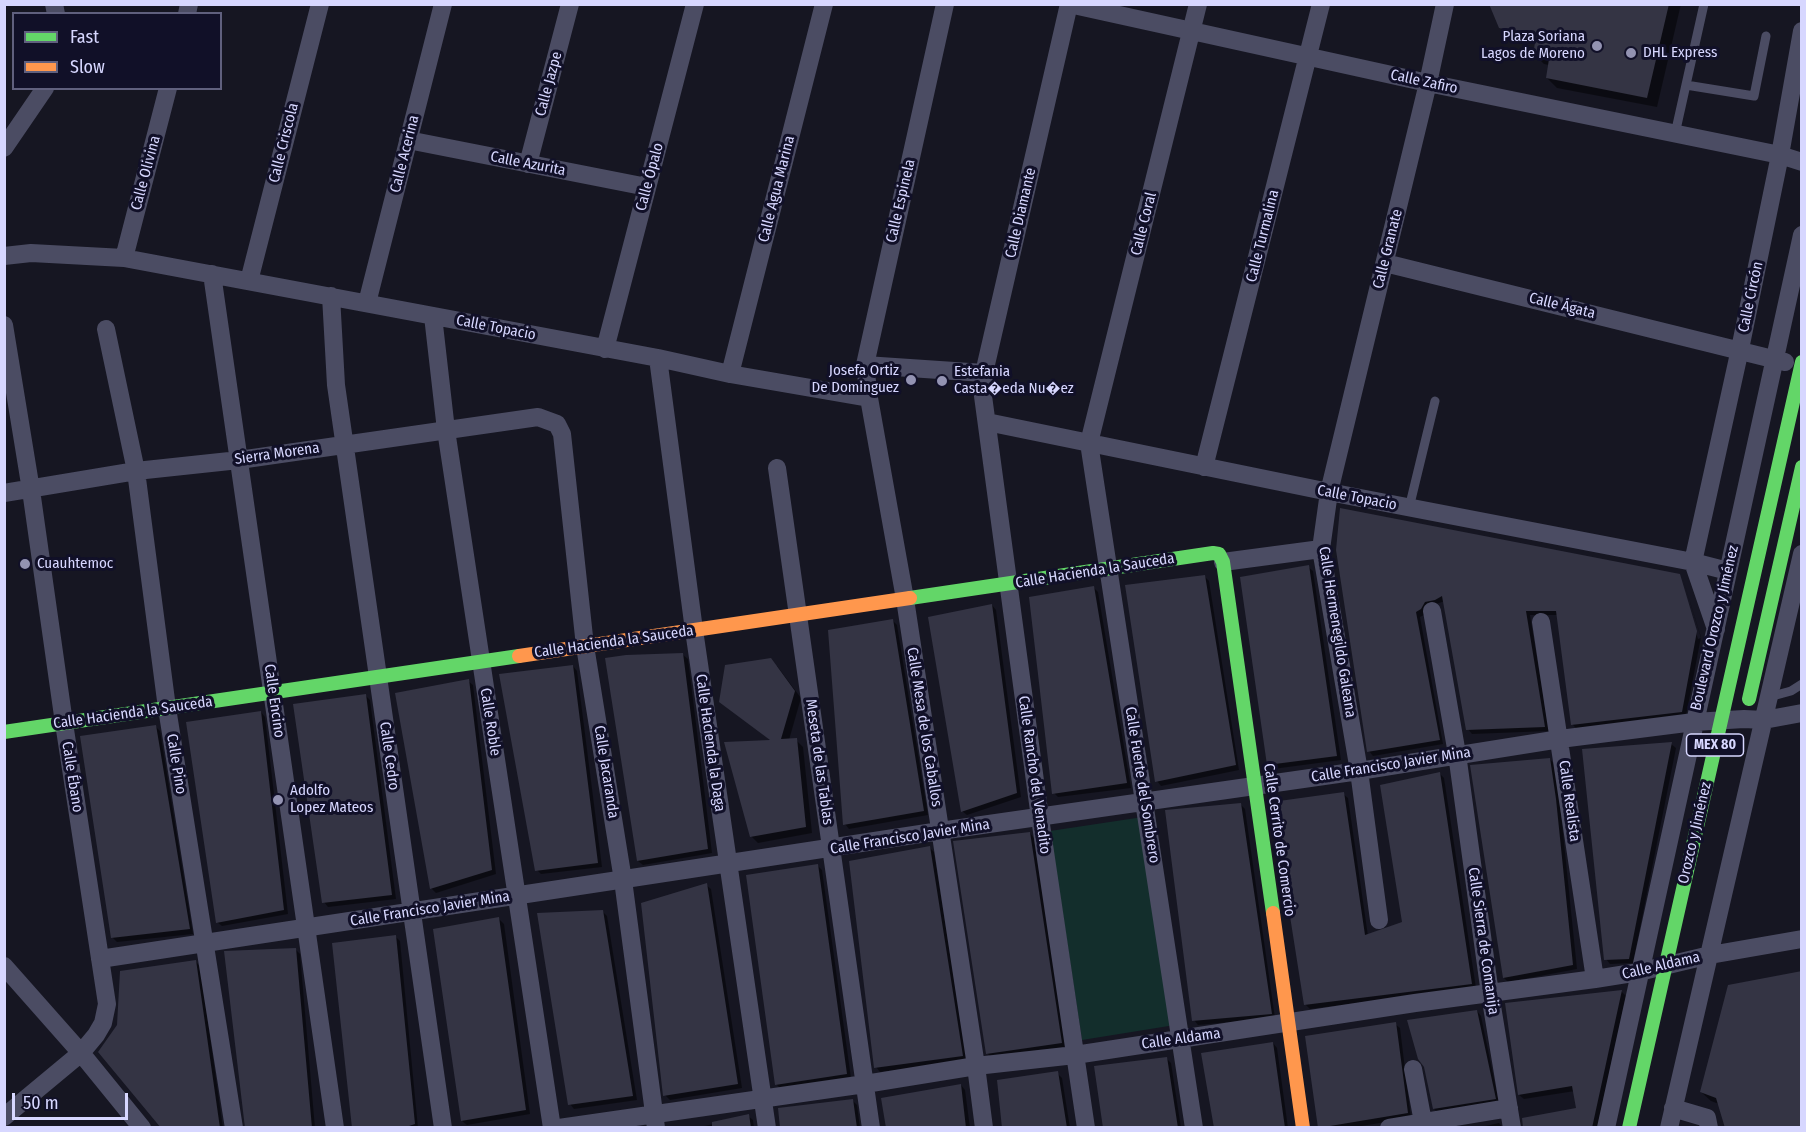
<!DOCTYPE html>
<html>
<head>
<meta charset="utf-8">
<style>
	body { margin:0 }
	#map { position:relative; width:1806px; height:1132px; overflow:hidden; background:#161622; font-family:"Fira Sans Condensed",sans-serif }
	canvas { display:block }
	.frame { position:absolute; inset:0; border:6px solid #d7d7ff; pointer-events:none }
	.legend { position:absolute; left:12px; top:12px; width:210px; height:78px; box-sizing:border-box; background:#111028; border:2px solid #60607e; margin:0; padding:8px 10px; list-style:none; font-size:18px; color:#d7d7ff }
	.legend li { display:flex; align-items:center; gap:12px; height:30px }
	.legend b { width:30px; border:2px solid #60607e }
	.scale { position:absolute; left:12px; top:1093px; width:116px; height:27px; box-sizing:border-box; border:3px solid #d7d7ff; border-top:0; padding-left:8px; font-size:18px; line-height:21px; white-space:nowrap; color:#d7d7ff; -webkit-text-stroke:4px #111028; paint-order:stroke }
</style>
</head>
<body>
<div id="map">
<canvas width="1806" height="1132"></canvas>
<div class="frame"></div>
<ul class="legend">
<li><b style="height:8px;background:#63d668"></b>Fast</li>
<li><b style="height:8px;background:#ff974d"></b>Slow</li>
</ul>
<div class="scale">50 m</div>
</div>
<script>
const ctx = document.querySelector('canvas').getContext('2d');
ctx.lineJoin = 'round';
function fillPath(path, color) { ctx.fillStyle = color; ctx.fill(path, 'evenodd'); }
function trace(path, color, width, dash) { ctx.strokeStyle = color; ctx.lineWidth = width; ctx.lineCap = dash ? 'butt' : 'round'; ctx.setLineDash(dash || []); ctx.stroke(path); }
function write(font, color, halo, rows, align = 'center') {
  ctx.font = font + ' "Fira Sans Condensed",sans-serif'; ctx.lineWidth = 6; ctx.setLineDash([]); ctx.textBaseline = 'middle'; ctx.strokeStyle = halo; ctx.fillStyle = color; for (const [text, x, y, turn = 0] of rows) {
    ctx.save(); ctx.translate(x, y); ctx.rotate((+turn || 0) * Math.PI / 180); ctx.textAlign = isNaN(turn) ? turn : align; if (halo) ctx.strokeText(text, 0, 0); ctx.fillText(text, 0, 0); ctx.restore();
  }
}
const green = new Path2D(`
	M1143,817L1175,1025L1082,1040L1050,831Z`);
const shadow = new Path2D(`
	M1490,4H1681L1657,107L1557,88L1547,78L1549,65L1544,64L1534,54L1536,43L1510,37L1500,27Z
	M1338,550L1679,577L1698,639L1701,638L1683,579L1701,637L1686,716L1577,729L1572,724L1558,615H1530L1549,731L1472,734L1468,729L1445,601L1430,606L1426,614L1420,617L1443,744L1373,756L1369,751Z
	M1308,567L1313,571L1341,760L1273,769L1269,765Z
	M1205,577L1209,581L1239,770L1161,786L1157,781Z
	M1093,587L1098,592L1131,788L1058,797L1054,793Z
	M992,605L996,610L1021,797L967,815L962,811Z
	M893,621L897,625L928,815L849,829L845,824Z
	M683,655L688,659L712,853L643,865L638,861Z
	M573,666L577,671L602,867L541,874L537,870Z
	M777,666L801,698L789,740H796L803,747L812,833L758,843L751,836L772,741L720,702Z
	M468,681L473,685L496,874L436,893L431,888Z
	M365,695L370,700L396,899L328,907L324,902Z
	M261,712L265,717L288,914L222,926L217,922Z
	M155,726L160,731L193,934L117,942L112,937Z
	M1671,744L1676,748L1633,963L1610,964L1606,959Z
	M1550,759L1554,764L1560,804L1577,969L1508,982L1504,978Z
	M1440,774L1444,778L1476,988L1310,1009L1305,1004L1343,794L1348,798L1368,936L1404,923Z
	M1241,805L1245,809L1275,1018L1198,1025L1194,1020Z
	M1030,833L1034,838L1066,1047L992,1058L987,1053Z
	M929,847L934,852L967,1061L880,1072L876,1067Z
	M817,865L822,870L851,1078L781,1089L776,1084Z
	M706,885L711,889L742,1088L670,1100L665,1095Z
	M602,911L607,916L637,1100L574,1109L570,1104Z
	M499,919L504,924L530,1114L467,1125L462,1121Z
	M395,936L400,941L418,1128H354Z
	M296,950L300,954L315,1128H247Z
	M195,961L200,966L223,1128H163L118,1025Z
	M1802,972L1719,1104L1711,1101L1701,1092Z
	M1621,991L1626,996L1597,1128H1524L1578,1109L1575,1091L1524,1099L1519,1095Z
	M1477,1011L1481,1016L1499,1103L1439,1113L1434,1109L1425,1066Z
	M1395,1024L1400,1028L1411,1118L1349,1128H1320Z
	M1273,1043L1277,1048L1288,1128H1215Z
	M1166,1058L1171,1063L1181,1128H1104Z
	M1057,1073L1062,1078L1070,1128H1003Z
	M961,1085L965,1090L970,1128H887Z
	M852,1100L857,1105L860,1128H782Z
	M748,1116L753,1120L754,1128H696Z
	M1499,1123L1503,1128H1476Z`);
const building = new Path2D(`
	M1489,4H1669L1647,98L1546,78L1549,59L1533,55L1536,36L1499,28Z
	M1340,508L1680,574L1697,631L1682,712L1571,725L1556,611H1526L1545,727L1466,730L1442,596L1435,600L1425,602L1421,609L1416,612L1440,740L1367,752L1336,550Z
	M1309,565L1337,756L1267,765L1240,577Z
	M1205,575L1236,765L1155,782L1125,585Z
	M1094,586L1127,783L1052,794L1029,597Z
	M992,604L1017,793L961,812L928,617Z
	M893,619L924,811L843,825L828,630Z
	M683,653L708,849L637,861L605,658L626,655Z
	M771,658L795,691L781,739L797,738L806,827L750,837L724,742L770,740L719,702L725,665Z
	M573,665L598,863L535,871L499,674Z
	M469,679L492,870L430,889L395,693Z
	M366,694L392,895L322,903L293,704Z
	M261,711L284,910L216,923L186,722Z
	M156,725L190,929L111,938L80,736Z
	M1672,742L1629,959L1604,960L1582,749Z
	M1550,758L1556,799L1573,965L1503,978L1470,765Z
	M1440,772L1472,984L1304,1005L1272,802L1344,792L1365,935L1402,922L1380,785Z
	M1241,803L1272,1014L1192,1021L1165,810Z
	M1030,832L1062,1043L986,1054L953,841Z
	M930,846L963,1056L874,1068L849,861Z
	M818,864L847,1074L775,1085L746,875Z
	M707,883L738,1084L663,1096L641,903Z
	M603,910L633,1096L568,1105L537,913Z
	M499,917L526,1110L461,1121L433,929Z
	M396,935L415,1124L403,1128H352L332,943Z
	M296,948L312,1128H245L224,951Z
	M196,960L220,1128H161L98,1052L117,1025L120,971Z
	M1802,971V1128H1725L1716,1098L1700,1092L1728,985Z
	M1622,990L1592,1128H1523L1522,1118L1576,1108L1572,1086L1518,1095L1505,1003Z
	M1477,1010L1496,1099L1433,1109L1424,1067L1418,1059L1407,1020Z
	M1396,1022L1408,1113L1318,1128L1305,1036Z
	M1273,1042L1285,1128H1214L1201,1053Z
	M1167,1057L1178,1128H1103L1094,1066Z
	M1058,1071L1067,1128H1002L997,1080Z
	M961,1084L966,1128H886L881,1098Z
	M853,1099L857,1128H780L778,1108Z
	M749,1114L751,1128H712V1122Z`);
const lane = new Path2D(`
	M1686,85L1754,96L1766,36
	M1675,134L1704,4
	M1409,508L1435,401
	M1769,697L1791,691L1802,684`);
const street = new Path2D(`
	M54,4L56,14
	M945,4L865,365L869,398L905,599L976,1066L984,1128
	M1069,4L984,373L983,396L1040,818L1086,1128
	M1069,4L1428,83L1780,155L1802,162
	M187,14L189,4
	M408,140L647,187
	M4,148L45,88
	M528,164L570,4
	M4,256L31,253L124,258L658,358L730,374L869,398
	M124,258L168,88
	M1385,263L1785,362
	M212,274L335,1128
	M249,281L320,4
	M331,296L336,385L443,1128
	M367,303L443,4
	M433,316L446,430L552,1128
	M4,325L31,490L64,723L107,1004L103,1023L96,1035L81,1053L4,1117
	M106,329L136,471L167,708L234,1128
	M605,349L695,4
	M658,358L694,630L767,1128
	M865,365L984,373
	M730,374L824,4
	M987,422L1329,492L1693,562L1728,571
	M1204,467L1321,4
	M777,468L871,1128
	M4,493L136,471L239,460L538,417L557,424L562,434L585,646L623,880L656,1128
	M1223,562L1321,549
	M1432,611L1457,754L1490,994L1512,1128
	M1541,622L1595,979
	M1716,629L1693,562L1740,349L1780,155L1802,31
	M1379,920L1359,771L1321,549L1329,492L1428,83L1445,4
	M100,959L940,831L1359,771L1560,739L1694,722L1744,719L1764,720L1802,713
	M4,966L81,1053L142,1128
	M1413,1069L1423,1122
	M1673,1108L1707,1118L1709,1128
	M559,1128L865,1084L976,1066L1075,1055L1415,1003L1595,979L1639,972L1710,955L1802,939
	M1194,1128L1089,443L1198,4
	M1389,1128L1509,1108
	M1606,1128L1802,235
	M1669,1128L1802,554`);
const fast = new Path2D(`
	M910,598L1213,553L1219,554L1223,562L1273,913
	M1749,699L1802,467
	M4,732L519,656
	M1629,1128L1802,362`);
const slow = new Path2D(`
	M519,656L910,598
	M1273,913L1303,1128`);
const markers = [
	[1597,46,6,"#9393b2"],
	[1631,53,6,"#9393b2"],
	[911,380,6,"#9393b2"],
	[942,381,6,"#9393b2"],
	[25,564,6,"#9393b2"],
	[278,800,6,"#9393b2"]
];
const shields = [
	[1715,745,57]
];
const shieldNames = [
	["MEX 80",1715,745]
];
const poiNames = [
	["Plaza Soriana",1585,37,"right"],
	["Lagos de Moreno",1585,54,"right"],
	["DHL Express",1643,53],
	["Josefa Ortiz",899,371,"right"],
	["De Dominguez",899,388,"right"],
	["Estefania",954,372],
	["Casta�eda Nu�ez",954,389],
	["Cuauhtemoc",37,564],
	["Adolfo",290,791],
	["Lopez Mateos",290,808]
];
const streetNames = [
	["Calle Zafiro",1424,82,12],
	["Calle Jazpe",549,84,-75],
	["Calle Criscola",284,143,-76],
	["Calle Acerina",405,154,-76],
	["Calle Azurita",528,164,11],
	["Calle Olivina",146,173,-75],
	["Calle Ópalo",650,177,-75],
	["Calle Agua Marina",777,189,-76],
	["Calle Espinela",901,201,-77],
	["Calle Diamante",1021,213,-77],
	["Calle Coral",1144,224,-76],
	["Calle Turmalina",1263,236,-76],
	["Calle Granate",1388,249,-76],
	["Calle Circón",1751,297,-78],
	["Calle Ágata",1562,306,14],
	["Calle Topacio",496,328,11],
	["Sierra Morena",277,454,-8],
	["Calle Topacio",1357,498,11],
	["Calle Hacienda la Sauceda",1095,571,-9],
	["Boulevard Orozco y Jiménez",1715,628,-77],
	["Calle Hermenegildo Galeana",1337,632,81],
	["Calle Hacienda la Sauceda",614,642,-8],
	["Calle Encino",274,701,82],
	["Calle Hacienda la Sauceda",133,713,-8],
	["Calle Roble",490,722,81],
	["Calle Mesa de los Caballos",924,727,81],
	["Calle Hacienda la Daga",710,743,82],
	["Calle Cedro",389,756,82],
	["Meseta de las Tablas",819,762,82],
	["Calle Pino",176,764,81],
	["Calle Francisco Javier Mina",1391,765,-9],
	["Calle Jacaranda",606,772,81],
	["Calle Rancho del Venadito",1034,775,82],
	["Calle Ébano",72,777,81],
	["Calle Fuerte del Sombrero",1142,785,81],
	["Calle Realista",1569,801,82],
	["Orozco y Jiménez",1695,833,-77],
	["Calle Francisco Javier Mina",910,837,-9],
	["Calle Cerrito de Comercio",1279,840,82],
	["Calle Francisco Javier Mina",430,909,-9],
	["Calle Sierra de Comanija",1483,941,82],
	["Calle Aldama",1661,966,-13],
	["Calle Aldama",1181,1039,-8]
];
fillPath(green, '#132e2c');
fillPath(shadow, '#0007');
fillPath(building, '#343444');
trace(lane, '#4b4c63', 9);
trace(street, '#4b4c63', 18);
trace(fast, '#63d668', 14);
trace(slow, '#ff974d', 14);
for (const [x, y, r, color] of markers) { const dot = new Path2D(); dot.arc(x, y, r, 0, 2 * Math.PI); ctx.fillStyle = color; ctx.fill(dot); trace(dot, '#111028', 2); }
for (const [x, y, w] of shields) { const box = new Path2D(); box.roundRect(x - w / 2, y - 11, w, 22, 4.5); ctx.fillStyle = '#111028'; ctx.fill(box); trace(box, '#d7d7ff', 1.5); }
write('bold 14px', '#d7d7ff', null, shieldNames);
write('15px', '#d7d7ff', '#111028', poiNames, 'left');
write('15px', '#d7d7ff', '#111028', streetNames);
</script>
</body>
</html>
